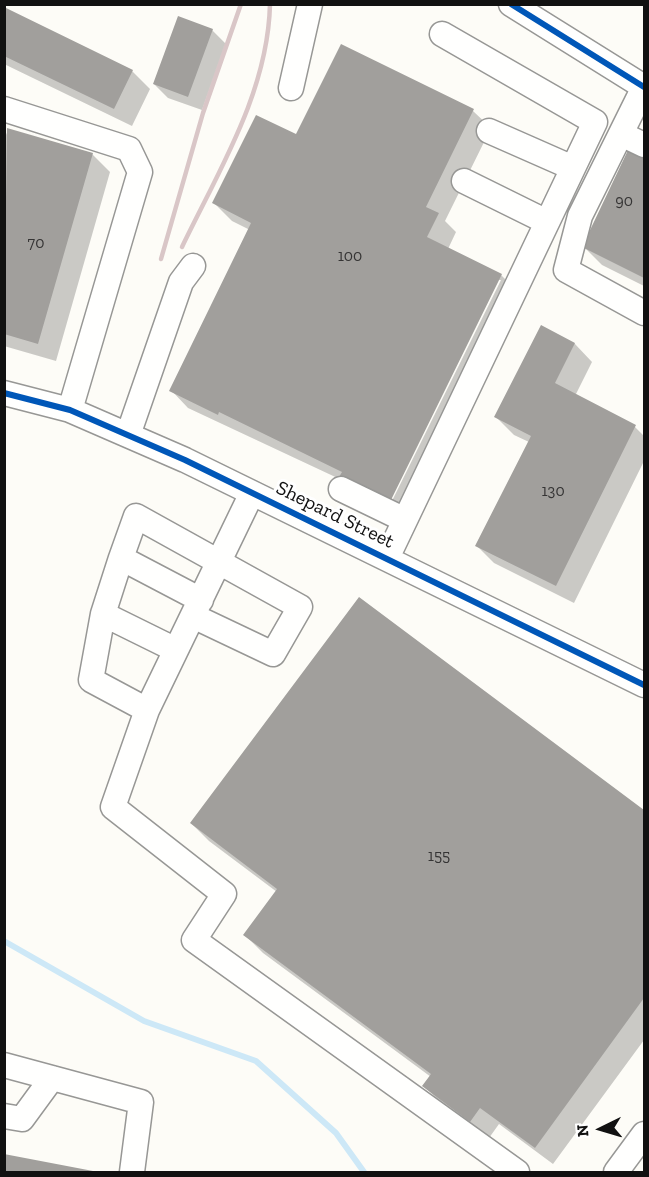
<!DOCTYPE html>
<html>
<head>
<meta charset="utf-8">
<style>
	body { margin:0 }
	#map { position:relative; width:649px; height:1177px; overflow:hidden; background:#fdfcf7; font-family:"Zilla Slab",serif }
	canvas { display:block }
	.frame { position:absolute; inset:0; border:6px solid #111; pointer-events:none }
	.north { position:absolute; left:571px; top:1099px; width:60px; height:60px; -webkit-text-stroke:4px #fff; paint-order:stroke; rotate:265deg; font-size:16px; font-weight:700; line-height:24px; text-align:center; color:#111 }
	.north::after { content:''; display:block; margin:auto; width:21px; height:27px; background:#111; clip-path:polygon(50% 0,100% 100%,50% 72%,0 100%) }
</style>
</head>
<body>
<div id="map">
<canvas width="649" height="1177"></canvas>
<div class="frame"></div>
<div class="north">N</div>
</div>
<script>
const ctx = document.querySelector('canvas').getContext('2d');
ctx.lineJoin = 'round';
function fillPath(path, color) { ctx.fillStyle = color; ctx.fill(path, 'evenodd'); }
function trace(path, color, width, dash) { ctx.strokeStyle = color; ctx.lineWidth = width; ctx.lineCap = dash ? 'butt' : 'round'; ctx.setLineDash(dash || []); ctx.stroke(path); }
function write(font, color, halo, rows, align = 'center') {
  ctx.font = font + ' "Zilla Slab",serif'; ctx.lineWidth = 6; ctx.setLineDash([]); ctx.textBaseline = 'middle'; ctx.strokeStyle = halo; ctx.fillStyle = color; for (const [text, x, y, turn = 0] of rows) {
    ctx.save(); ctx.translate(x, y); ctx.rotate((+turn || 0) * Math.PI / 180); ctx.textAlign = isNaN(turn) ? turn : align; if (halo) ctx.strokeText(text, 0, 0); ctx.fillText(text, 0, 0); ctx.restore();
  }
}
const shadow = new Path2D(`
	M4,8L132,71L150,89L132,126L4,64Z
	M212,30L226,44L202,110L168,98L154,84Z
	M473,111L491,128L445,221L456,232L448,249L501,275L519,293L408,519L388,509L501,280H497L346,482L188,408L171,390L250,230L232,221L214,203L297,136Z
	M8,130L92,154L110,172L56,361L4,346V140Z
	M630,150L644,157V286L602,265L584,247Z
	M542,327L575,344L592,362L575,396L635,427L644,436V461L574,603L494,563L476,545L529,442L514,435L496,417Z
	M359,599L644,812V1040L553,1164L499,1124L489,1138L442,1104L424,1086L431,1077L263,953L245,935L277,892L209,841L191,823Z
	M4,1156L91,1172H4Z`);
const stream = new Path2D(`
	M4,941L144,1021L256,1061L336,1133L364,1172`);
const building = new Path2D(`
	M4,7L133,70L114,109L4,56Z
	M178,16L213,29L188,97L153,84Z
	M341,44L474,109L426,207L439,213L427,237L502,274L390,502L339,477L342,472L219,412L218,415L169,391L251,223L212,203L256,115L296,134Z
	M7,128L93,153L38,344L4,334Z
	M629,148L644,155V278L582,247Z
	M541,325L575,343L555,383L636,425L556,586L475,546L531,436L494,417Z
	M359,597L644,810V998L535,1148L480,1108L470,1122L422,1086L431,1074L243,935L277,889L190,823Z
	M4,1154L93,1171V1172H4Z`);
const minor = new Path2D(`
	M511,4L644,87L580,216L566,270L644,313
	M291,88L310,4
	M4,109L129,149L140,172L70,410
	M489,131L573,168
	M621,134L644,145
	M464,181L547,222
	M4,393L70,410L185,460L644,685
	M128,435L181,282L193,266
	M341,489L405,520
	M252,493L147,710L113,807L224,894L194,940L517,1172
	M121,558L103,614L176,650
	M387,558L595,122L442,34
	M103,614L91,680L147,710
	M193,616L273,654L300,607L136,516L121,558L201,600
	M4,1065L141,1102L132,1172
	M4,1116L22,1119L52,1078
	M616,1172L644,1134`);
const rail = new Path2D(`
	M182,247C219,170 268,92 270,4
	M161,259L203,113L241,4`);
const cycleway = new Path2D(`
	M511,4L644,87
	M4,393L70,410L185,460L644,685`);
const numberNames = [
	["90",624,201],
	["70",36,243],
	["100",350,256],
	["130",553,491],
	["155",439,856]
];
const streetNames = [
	["Shepard Street",335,515,26]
];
fillPath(shadow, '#0003');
trace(stream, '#cde8f7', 6);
fillPath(building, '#a19f9c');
trace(minor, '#979795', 27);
trace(minor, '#fffffe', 24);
trace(rail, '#d9c6c7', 4.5);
trace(cycleway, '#0057b8', 6);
write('16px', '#353434', null, numberNames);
write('20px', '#111', '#fff', streetNames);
</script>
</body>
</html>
